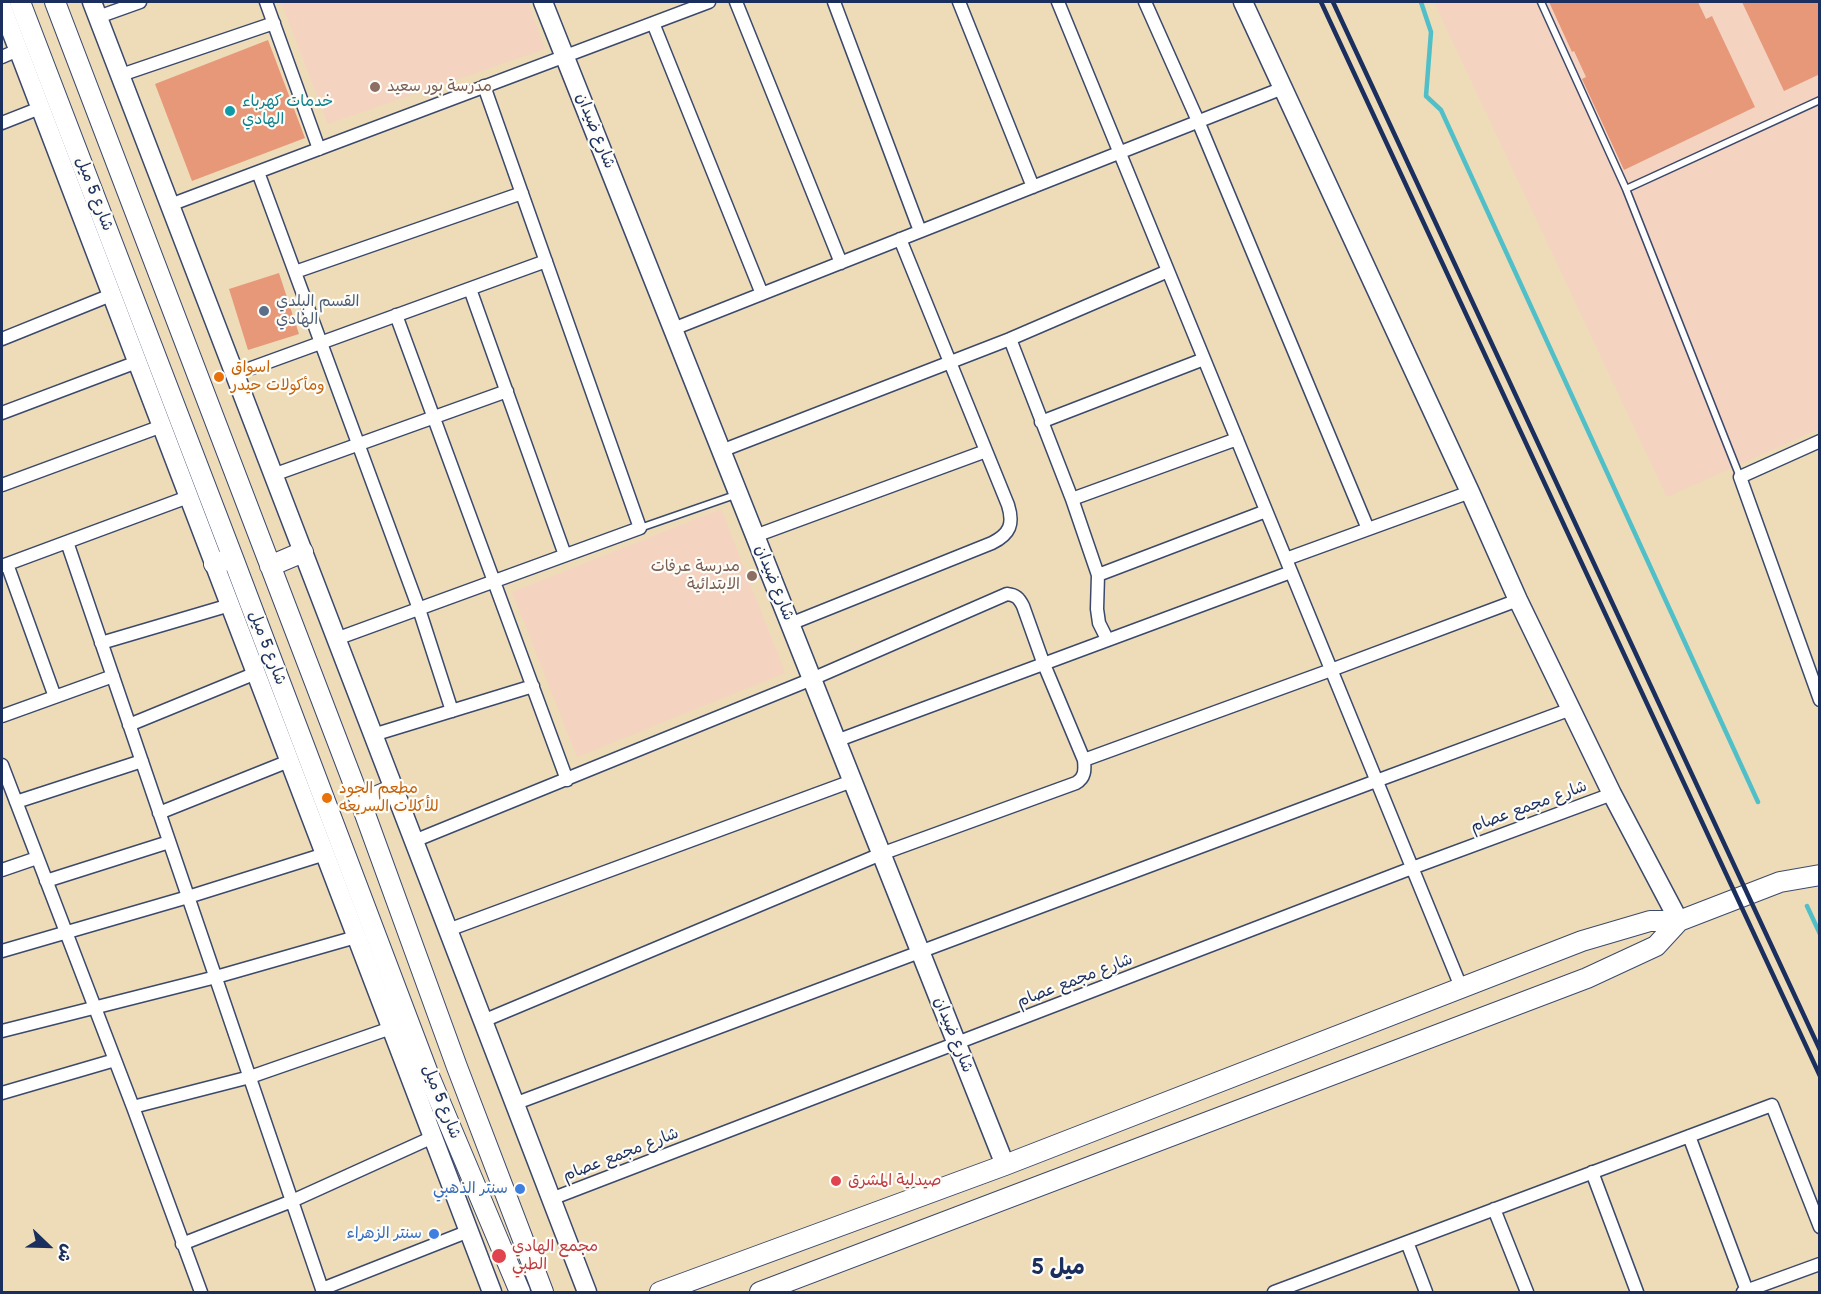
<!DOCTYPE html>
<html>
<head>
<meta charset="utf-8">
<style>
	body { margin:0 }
	#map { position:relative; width:1821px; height:1294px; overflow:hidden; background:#eedcb9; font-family:"Balsamiq Sans","Playpen Sans Arabic",sans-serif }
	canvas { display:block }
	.frame { position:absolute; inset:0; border:3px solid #1b2f5e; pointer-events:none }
	.north { position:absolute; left:18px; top:1216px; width:60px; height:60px; -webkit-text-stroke:4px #fdfcf7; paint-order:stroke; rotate:113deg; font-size:16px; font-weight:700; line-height:24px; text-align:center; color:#1b2f5e }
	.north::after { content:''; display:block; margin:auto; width:21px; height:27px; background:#1b2f5e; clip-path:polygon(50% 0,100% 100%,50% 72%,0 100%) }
</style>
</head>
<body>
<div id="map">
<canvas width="1821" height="1294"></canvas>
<div class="frame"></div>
<div class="north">ش</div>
</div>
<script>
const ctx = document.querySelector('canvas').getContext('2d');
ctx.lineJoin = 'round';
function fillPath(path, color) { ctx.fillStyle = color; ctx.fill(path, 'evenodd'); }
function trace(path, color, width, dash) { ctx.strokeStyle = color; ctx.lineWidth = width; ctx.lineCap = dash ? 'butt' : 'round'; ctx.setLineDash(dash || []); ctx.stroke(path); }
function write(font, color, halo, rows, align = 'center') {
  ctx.font = font + ' "Balsamiq Sans","Playpen Sans Arabic",sans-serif'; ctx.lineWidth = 4.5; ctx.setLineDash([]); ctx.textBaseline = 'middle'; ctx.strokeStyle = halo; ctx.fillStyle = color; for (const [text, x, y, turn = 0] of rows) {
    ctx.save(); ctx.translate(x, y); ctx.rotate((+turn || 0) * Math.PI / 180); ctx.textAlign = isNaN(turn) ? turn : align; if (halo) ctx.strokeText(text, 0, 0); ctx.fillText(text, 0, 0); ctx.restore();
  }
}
const built = new Path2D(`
	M281,2H528L545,49L328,124Z
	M1434,2H1819V429L1667,497Z
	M721,509L785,673L577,757L512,592Z`);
const stream = new Path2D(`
	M1421,2L1431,32L1426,96L1441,110L1758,802
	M1807,906L1820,934`);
const building = new Path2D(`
	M1549,2H1698L1706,19L1712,16L1755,107L1624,170L1582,79L1586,77L1574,51L1572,52Z
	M1742,2H1820V74L1784,91Z
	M268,40L305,138L192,181L155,84Z
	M279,273L299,334L248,350L229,289Z`);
const lane = new Path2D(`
	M1541,2L1626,189L1820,100
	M1626,189L1740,477
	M640,528L735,495`);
const street = new Path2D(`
	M266,2L319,149
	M736,2L841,263
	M834,2L920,231
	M959,2L1033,187
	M1058,2L1461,987
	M1145,2L1198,121L1368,529
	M98,17L140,2
	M653,23L762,294
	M2,57L18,50
	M121,75L274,23
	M2,123L40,108
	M258,172L419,609L452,711
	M170,205L709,2
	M295,272L522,193
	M470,289L565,555
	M396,315L567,780
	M673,329L1283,88
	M2,339L111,295
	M1010,339L1072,499L1098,575L1097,609L1099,623L1107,639
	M235,374L546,261
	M2,413L137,362
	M1041,422L1204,359
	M1820,441L1740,477L1820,700
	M721,451L1010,339L1168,271
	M273,475L507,391
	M2,485L162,426
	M1072,499L1237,439
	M755,536L986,451
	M67,542L323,1292
	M1286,559L1470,492
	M7,564L55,697
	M2,566L188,497
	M1098,575L1266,511
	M790,624L992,543C1010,534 1014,524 1008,505L900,239
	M336,639L640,528L484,86
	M101,643L230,605
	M2,716L113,676
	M129,725L256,673
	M373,735L533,686
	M836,741L1291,572
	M1084,760L1331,670L1518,600
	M2,765L133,1107L201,1292
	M16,802L142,761
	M159,813L289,761
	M414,841L812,679L1007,594C1016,595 1019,598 1023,606L1043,662L1084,760C1085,770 1085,778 1076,783L881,854L483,1021
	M2,870L37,858
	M46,881L169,842
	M448,930L852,781
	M2,951L188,897L325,854
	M2,1031L216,977L356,937
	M2,1093L115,1060
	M514,1104L1376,781L1571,709
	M133,1107L250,1077L391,1028
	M1689,1136L1747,1291
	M1592,1172L1637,1292
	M551,1199L1412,868L1612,794
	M1494,1209L1527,1292
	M1407,1242L1426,1292
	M182,1244L292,1201L433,1137
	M322,1289L469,1231
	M1274,1292L1772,1105L1820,1227
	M1743,1292L1820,1264`);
const secondary = new Path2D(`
	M92,2L587,1292
	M543,2L1005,1165
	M1243,2L1470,492L1518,600L1612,794L1679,921
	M2,7L492,1292`);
const primary = new Path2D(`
	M20,2L233,558L429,1076L520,1292
	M55,2L361,803L457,1067L543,1292
	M214,564L233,558
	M270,566L303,552
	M361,803L394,789
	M660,1292L1005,1165L1582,941L1650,921H1679L1780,882L1820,875
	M760,1292L1587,978L1656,946L1679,921`);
const rail = new Path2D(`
	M1321,2L1820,1076
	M1333,2L1820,1050`);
const markers = [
	[375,87,6,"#8d6e63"],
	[230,111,6,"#0f9aa8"],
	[264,311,6,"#5c6f8a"],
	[219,377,6,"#e8710a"],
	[752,576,6,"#8d6e63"],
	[327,798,6,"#e8710a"],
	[836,1181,6,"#e0444e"],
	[520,1189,6,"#3f7fe0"],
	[434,1234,6,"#3f7fe0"],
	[499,1256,8,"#e0444e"]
];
const educationNames = [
	["مدرسة بور سعيد",387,87],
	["مدرسة عرفات",740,567,"right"],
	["الابتدائية",740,585,"right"]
];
const cultureNames = [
	["خدمات كهرباء",242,102],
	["الهادي",242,120]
];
const streetNames = [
	["شارع ضيدان",595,131,68],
	["شارع 5 ميل",94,194,69],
	["شارع ضيدان",774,583,68],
	["شارع 5 ميل",267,648,69],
	["شارع مجمع عصام",1529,807,-20],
	["شارع مجمع عصام",1075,981,-21],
	["شارع ضيدان",953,1035,68],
	["شارع 5 ميل",441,1102,68],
	["شارع مجمع عصام",621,1155,-21]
];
const serviceNames = [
	["القسم البلدي",276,302],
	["الهادي",276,320]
];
const foodNames = [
	["اسواق",231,368],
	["ومأكولات حيدر",231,386],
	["مطعم الجود",339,789],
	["للأكلات السريعه",339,807]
];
const healthNames = [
	["صيدلية المشرق",848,1181],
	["مجمع الهادي",512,1247],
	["الطبي",512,1265]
];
const shopNames = [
	["سنتر الذهبي",508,1189],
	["سنتر الزهراء",422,1234]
];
const districtNames = [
	["5 ميل",1058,1268]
];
fillPath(built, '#f4d3c1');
trace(stream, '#51bfc8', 4.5);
fillPath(building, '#e79878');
trace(lane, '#3b496c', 9);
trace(street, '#3b496c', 15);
trace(secondary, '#3b496c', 21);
trace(primary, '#3b496c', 22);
trace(lane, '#fff', 6);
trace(street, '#fff', 12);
trace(secondary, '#fff', 18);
trace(primary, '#fff', 20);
trace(rail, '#1b2f5e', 4.5);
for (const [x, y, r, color] of markers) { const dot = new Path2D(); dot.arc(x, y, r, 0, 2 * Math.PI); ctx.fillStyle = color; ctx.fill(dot); trace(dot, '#fdfcf7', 2); }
write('16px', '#785e54', '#fdfcf7', educationNames, 'left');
write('16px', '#0d838f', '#fdfcf7', cultureNames, 'left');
write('16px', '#1b2f5e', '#fdfcf7', streetNames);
write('16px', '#4e5e75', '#fdfcf7', serviceNames, 'left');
write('16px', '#c56008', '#fdfcf7', foodNames, 'left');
write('16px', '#be3a42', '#fdfcf7', healthNames, 'left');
write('16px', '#366cbe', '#fdfcf7', shopNames, 'right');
write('bold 22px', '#1b2f5e', '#fdfcf7', districtNames);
</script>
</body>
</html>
